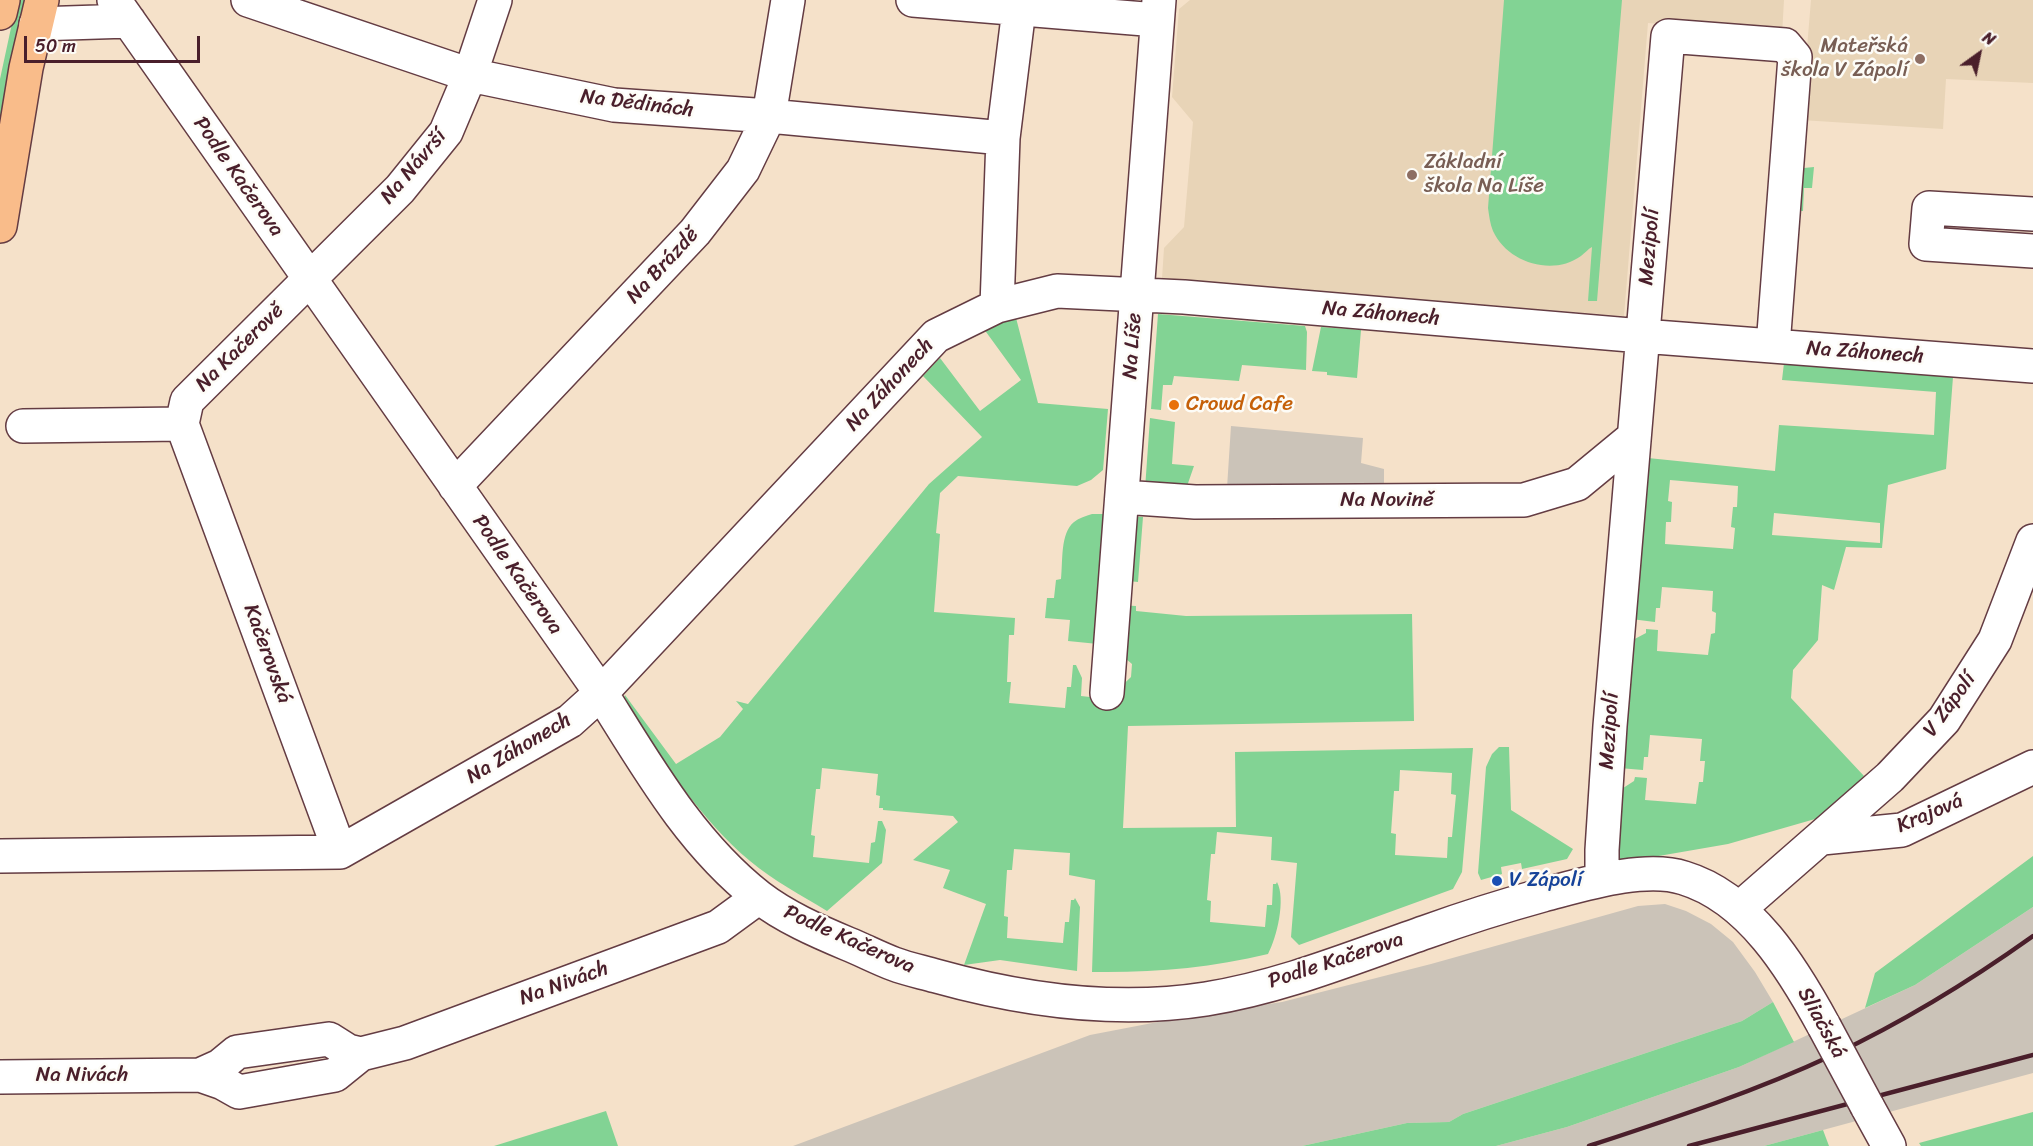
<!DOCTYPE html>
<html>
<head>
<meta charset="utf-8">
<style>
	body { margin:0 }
	#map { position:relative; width:2033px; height:1146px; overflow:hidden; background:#f5e1c9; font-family:Sriracha,sans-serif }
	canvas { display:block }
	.north { position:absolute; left:1949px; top:24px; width:60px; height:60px; -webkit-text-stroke:4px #fdfcf7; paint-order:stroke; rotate:33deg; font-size:16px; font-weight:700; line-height:24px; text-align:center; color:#4a1f2b }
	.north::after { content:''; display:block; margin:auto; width:21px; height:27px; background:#4a1f2b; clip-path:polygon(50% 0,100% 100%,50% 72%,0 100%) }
	.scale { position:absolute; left:24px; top:36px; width:176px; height:27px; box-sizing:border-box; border:3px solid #4a1f2b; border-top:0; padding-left:8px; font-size:18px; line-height:21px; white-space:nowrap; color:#4a1f2b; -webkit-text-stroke:4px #fdfcf7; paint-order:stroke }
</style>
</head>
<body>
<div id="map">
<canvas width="2033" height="1146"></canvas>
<div class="north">N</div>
<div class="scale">50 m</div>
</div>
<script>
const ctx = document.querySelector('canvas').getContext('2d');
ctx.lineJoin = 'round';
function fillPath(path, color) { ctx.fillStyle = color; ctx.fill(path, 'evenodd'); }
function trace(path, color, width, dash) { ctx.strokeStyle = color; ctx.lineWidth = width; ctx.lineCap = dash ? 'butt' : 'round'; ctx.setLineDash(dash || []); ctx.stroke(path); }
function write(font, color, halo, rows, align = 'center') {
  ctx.font = font + ' Sriracha,sans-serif'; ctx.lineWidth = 5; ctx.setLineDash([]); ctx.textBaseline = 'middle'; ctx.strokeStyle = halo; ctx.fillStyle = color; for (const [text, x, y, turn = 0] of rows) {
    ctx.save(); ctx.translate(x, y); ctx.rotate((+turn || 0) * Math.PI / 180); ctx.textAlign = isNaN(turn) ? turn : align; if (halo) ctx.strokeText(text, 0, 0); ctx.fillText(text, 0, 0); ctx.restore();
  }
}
const built = new Path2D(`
	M1190,0H1784L1782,35L1648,23L1624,316L1162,279L1164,248L1184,227L1193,122L1172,97L1179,9Z
	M1811,0H2033V83L1946,79L1943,129L1801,120Z`);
const industrial = new Path2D(`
	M1231,426L1363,438L1361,463L1384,469V487L1227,488Z
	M1665,904L1686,911L1711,924L1733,942L1755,972L1773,1002L1742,1021L1463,1114L1449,1122L1407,1123L1302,1146H793L1090,1035L1194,1015L1282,1002L1431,964L1638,906Z
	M2033,907V1073L1764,1146H1496L1567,1127L1739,1067L1915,985Z`);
const green = new Path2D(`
	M17,0H29L0,139V79Z
	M1504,0H1622L1597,301H1588L1592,247C1588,249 1585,253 1581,256C1552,277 1507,262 1493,231C1490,224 1489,215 1488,208Z
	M1814,167L1812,188H1804L1803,211H1798L1797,174L1804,168Z
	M1015,314L1038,403L1108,409L1103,470L1091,480L1077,486L958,476L940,493L936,533L940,534L934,612L1015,618L1014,635H1009L1007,682H1011L1009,703L1065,708L1067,687H1071L1073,665H1076L1082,678L1081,696L1108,699L1131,677L1132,664L1112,647L1116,605L1136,606V611L1186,616L1412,614L1414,721L1128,726L1123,828L1236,827L1235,752L1473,748L1462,872L1453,889L1299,945L1291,937L1297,863L1271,860L1272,837L1217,832L1215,854H1211L1207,900L1211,901L1210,922L1265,927L1267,905H1272L1273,884H1276L1277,882C1286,899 1277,937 1268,954C1209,968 1152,973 1092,972L1095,880L1069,875L1070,853L1014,849L1012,870H1007L1004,916L1008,917L1007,938L1063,943L1065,922H1069L1071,900H1074L1075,898L1080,907L1077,971L1000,960L964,965L986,904L943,888L950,870L913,860L958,822L953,816L883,810V808H879L880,796L876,795L878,774L822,768L820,789H816L811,835L815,836L813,857L869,863L871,843L875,842L878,821H882L886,830L882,863L827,911C801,895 774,881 750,861C701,820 666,764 629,713L623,701L625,695L676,764L720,737L743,709L736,701L748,704L929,484L982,437L923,376L940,358L980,411L1021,380L981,325ZM1400,770L1452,773L1451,794L1456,795L1452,837H1448L1447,858L1395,855L1396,834L1391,833L1394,791H1399Z
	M1158,314L1305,326L1307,332L1306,370L1242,365L1239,381L1174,376L1172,385H1163L1161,410L1151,409Z
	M1321,327L1361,330L1357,378L1327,375V372L1312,371Z
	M1784,363L1953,377L1946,469L1888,485L1882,548L1846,547L1834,590L1822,585L1818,640L1793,670L1791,698L1864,776L1839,804L1822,817L1728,844L1624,862L1618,858L1617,792L1634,781L1635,777L1647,778L1645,800L1696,804L1699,782H1703L1705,761H1700L1702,739L1650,735L1648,757H1644L1643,770L1619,768L1629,642L1646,633V629L1658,630L1657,651L1708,655L1711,634L1715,633L1716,613L1712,611L1713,591L1662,587L1660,608H1656L1655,622L1631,619L1648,458L1775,471L1779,425L1934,435L1936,392L1782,380ZM1670,480L1738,486L1737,507H1733L1731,527L1735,528L1733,549L1665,544L1666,522H1671L1672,502L1668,501ZM1774,513L1880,523V543L1772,535Z
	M1150,418L1175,422L1172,464L1194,466L1186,489H1145Z
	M1092,514H1108L1098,644L1068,641L1070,620L1045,618L1047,598H1054L1056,580L1061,579C1063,562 1060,533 1074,522C1079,518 1086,516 1092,514Z
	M1128,516L1143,517L1138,582L1118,580Z
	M1499,747H1509L1511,810L1573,849L1567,859L1522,869L1521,863L1501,867L1502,874L1481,880L1478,873L1486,767L1492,754Z
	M2033,856V907L1915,985L1865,1008L1875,973Z
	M1773,1002L1794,1042L1739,1067L1567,1127L1496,1146H1302L1407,1123L1449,1122L1463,1114L1742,1021Z
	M606,1111L618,1146H494Z
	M2033,1112V1146H1921L1919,1143Z
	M1823,1130L1829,1146H1764Z`);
const minor = new Path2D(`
	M114,0L601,693C647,766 690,843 759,897C785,917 817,931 848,944C863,950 878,958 894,964C907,969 922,972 936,976C1022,1000 1117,1013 1206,999C1282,987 1354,957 1426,932C1465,918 1503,906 1543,895C1582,885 1644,865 1684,878C1750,898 1793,969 1824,1026
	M248,0L470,75L614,105L769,116L1003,138
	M913,0L1157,20
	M36,24L129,21
	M2033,214L1929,208L1926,244L2033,251
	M997,306L1003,138L1019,9
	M23,426L182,424
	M455,486L695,232L743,170L769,116L788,0
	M1122,497L1195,502L1524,500L1577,484L1634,437
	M1107,693L1159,0
	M1822,838L1902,830L2033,767
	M340,852L182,424L187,401L400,189L446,132L470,75L495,0
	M0,856L340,852L570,721L601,693L936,336L997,306L1057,291L1184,297L1642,336L2033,366
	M1602,879V850L1610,726L1668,36L1785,45L1795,57L1773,346
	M1739,909L1890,777L1944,720L1995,640L2033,541
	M200,1075L220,1066L237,1052L329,1039L348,1051L361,1054
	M0,1077L200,1075L223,1083L239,1092L335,1075L361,1054L405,1043L718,927L759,897
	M1867,1106L1889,1146`);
const major = new Path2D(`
	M0,13L3,0
	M0,226L26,68L42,0`);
const rail = new Path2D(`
	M1589,1146C1671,1119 1754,1092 1833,1055C1903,1022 1970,981 2033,936
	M1689,1146L2033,1055`);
const minorBridge = new Path2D(`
	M1824,1026L1867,1106`);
const markers = [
	[1920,59,6,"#8d6e63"],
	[1412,175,6,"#8d6e63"],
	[1174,405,6,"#e8710a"],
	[1497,881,6,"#1a4fb4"]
];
const educationNames = [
	["Mateřská",1908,47],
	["škola V Zápolí",1908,71],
	["Základní",1424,163,"left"],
	["škola Na Líše",1424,187,"left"]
];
const streetNames = [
	["Na Dědinách",637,104,7],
	["Na Návrší",414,167,-50],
	["Podle Kačerova",238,177,55],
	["Mezipolí",1650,247,-85],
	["Na Brázdě",663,266,-47],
	["Na Záhonech",1381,314,5],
	["Na Líše",1133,346,-86],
	["Na Kačerově",240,348,-45],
	["Na Záhonech",1865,353,4],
	["Na Záhonech",890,385,-47],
	["Na Novině",1387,501],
	["Podle Kačerova",517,575,55],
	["Kačerovská",267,654,70],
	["V Zápolí",1950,705,-54],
	["Mezipolí",1610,731,-86],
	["Na Záhonech",519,749,-31],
	["Krajová",1930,814,-23],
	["Podle Kačerova",849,940,24],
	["Podle Kačerova",1336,961,-18],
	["Na Nivách",564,984,-20],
	["Sliačská",1821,1023,61],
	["Na Nivách",82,1076]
];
const foodNames = [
	["Crowd Cafe",1186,405]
];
const transitNames = [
	["V Zápolí",1509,881]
];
fillPath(built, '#e8d4b7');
fillPath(industrial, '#cbc3b8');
fillPath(green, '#82d394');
trace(minor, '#643c43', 36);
trace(major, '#643c43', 36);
trace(minor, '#fff', 33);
trace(major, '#f9bc8a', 33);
trace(rail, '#4a1f2b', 4.5);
trace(minorBridge, '#643c43', 36, []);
trace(minorBridge, '#fff', 33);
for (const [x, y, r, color] of markers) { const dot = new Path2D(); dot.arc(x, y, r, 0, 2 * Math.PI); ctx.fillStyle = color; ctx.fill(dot); trace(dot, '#fdfcf7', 2); }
write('21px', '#785e54', '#fdfcf7', educationNames, 'right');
write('21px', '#4a1f2b', '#fdfcf7', streetNames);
write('21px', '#c56008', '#fdfcf7', foodNames, 'left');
write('21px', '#164399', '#fdfcf7', transitNames, 'left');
</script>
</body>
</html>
